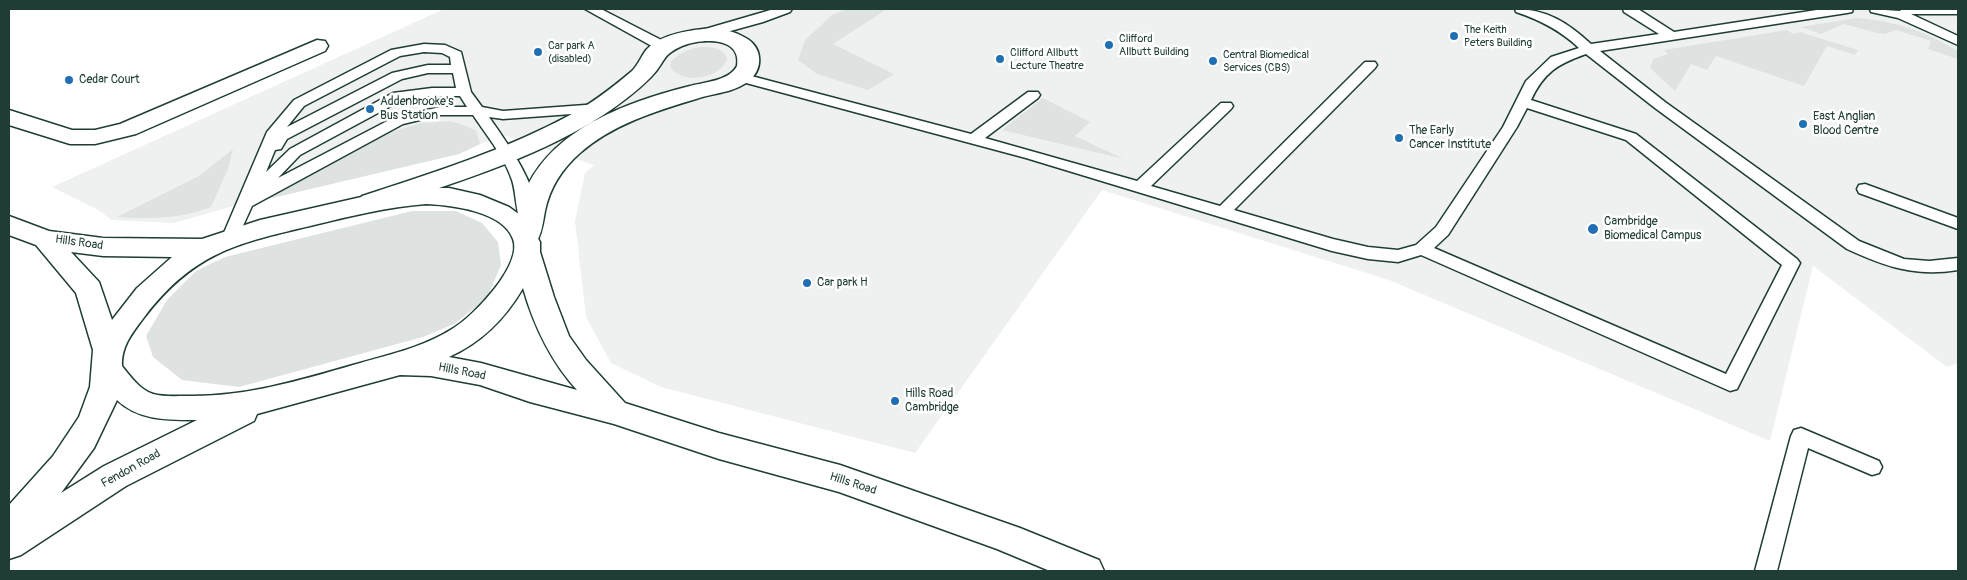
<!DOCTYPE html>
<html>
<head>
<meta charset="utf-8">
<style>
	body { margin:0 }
	#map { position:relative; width:1967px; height:580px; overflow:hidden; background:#fff; font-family:Pangolin,sans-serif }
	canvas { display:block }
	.frame { position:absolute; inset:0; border:10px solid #1f3d34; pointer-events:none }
</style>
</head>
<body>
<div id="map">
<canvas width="1967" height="580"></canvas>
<div class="frame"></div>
</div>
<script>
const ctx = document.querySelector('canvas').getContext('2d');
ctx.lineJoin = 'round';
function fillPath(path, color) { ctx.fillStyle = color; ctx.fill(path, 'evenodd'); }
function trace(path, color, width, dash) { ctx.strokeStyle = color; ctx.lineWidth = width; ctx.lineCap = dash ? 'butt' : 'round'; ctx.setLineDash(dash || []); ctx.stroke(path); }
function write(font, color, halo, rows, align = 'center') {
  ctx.font = font + ' Pangolin,sans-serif'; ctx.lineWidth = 5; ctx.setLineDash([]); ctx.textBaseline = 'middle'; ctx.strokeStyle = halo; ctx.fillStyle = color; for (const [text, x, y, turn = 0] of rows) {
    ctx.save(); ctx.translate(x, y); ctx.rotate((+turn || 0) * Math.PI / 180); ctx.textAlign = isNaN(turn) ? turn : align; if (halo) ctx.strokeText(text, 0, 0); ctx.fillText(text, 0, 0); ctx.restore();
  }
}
const built = new Path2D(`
	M444,9H1958V363L1947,367L1813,266L1770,441L1389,280L1102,190L915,453L661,387L611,363L586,317L575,221L585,173L594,165L506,136L480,144L459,154L244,203L174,223L112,220L98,210L52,187Z`);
const green = new Path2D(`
	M847,9H887L833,44L894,74L868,90L817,74L798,60L805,40L832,15Z
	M1856,18C1896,21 1924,31 1958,51V59L1928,49L1931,41L1896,30L1885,34L1877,33L1844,24L1821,34L1801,27Z
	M1787,30L1793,34L1800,32L1858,50L1855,55L1827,46L1804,86L1716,56L1707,70L1691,64L1675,91L1650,68L1653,59L1668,54L1664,50Z
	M700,47C711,47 723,47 727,59C721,76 693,83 678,74C656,62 689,48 700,47Z
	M1043,98L1090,122L1075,136L1124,159L1002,130Z
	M451,121L476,130L480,144L459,154L264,200L285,186L375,137L421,123Z
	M233,149L228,169L211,207C180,219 150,219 117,217L199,176Z
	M412,211H456L482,223L498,242L501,265L487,298L454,324L423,337L239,387L182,380L153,357L146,336L167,300L196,271L225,257Z`);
const service = new Path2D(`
	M585,9H601L669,44L671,47L664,51L659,50Z
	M774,9H792L790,12L763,22L705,38H695L693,35L695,32Z
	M1515,9C1547,9 1568,23 1591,44L1659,34L1624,12L1623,9H1638L1674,32L1823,9H1853L1852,12L1847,13L1600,51L1665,102L1859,241L1904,259L1929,261L1958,258V270C1915,277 1886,267 1847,249L1655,108L1586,54C1558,64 1544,72 1531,100L1636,134L1797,259L1800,263L1737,389L1730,391L1421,255L1398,262L1368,259L1332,251L1026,158L735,80L733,77L735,74L740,73L971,134L1028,92H1038L1040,95L1038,98L985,138L1137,181L1221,103H1231L1233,106L1231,109L1151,186L1220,206L1365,62H1375L1377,65L1375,68L1234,210L1333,239L1368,247L1398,250L1416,245L1436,227L1503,127L1526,81L1551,57L1579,48C1560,30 1540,20 1516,12ZM1527,108L1626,140L1782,265L1726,374L1434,248L1448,235L1517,127Z
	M1870,9L1900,11L1902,9H1958V14H1911L1958,36V45L1898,18L1871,12Z
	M424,44L445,45L461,52L471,92L482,107L503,111L599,104L604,105L606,108L604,111L599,112L503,119L489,117C503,137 548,198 533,222L527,224L521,222C516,214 516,191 512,180C504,156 487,136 473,115H440L403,124L252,206L237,239L231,241L225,239L223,235L267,132L294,100L391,50ZM424,52L442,53L450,57L451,65H428L392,73L287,127L304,106L400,56ZM428,73H453L456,88H432L393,93L290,149L266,172L275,150L281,149L287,139L402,79ZM432,96H460L467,107H440L393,118L278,178L300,155L402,100Z
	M1865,184L1958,218V229L1859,193L1857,189L1859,185Z
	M1801,428L1879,461L1882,467L1879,473L1872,475L1808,448L1777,571H1755L1791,436L1794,430Z`);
const minor = new Path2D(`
	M703,29C717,28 732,30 744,37C764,47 764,71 746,83C731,93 713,93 696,99C656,111 611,125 580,153C562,169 550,187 545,211C543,222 542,233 536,243L527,246L518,243L514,237C518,220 520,201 528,185C557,127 630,101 690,86C705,82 729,81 737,66C742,36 701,38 682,46C661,55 665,63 651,77C635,93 616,107 597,119C531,160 453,183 380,208L371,210L362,208L358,202L362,196C433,173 505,150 570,115C593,103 613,87 632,71C639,64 641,56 647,49C661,35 684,31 703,29Z
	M317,40L325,41L328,46L325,51L136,134L95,144H70L9,125V110L72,130H95L120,124Z`);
const primary = new Path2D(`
	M426,188H449L480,195L509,207L527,220L540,242V252L554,297L569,336L586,360L625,403L719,433L840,465L1020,528L1099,560L1104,571H1050L997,549L839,492L719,459L614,424L530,402L480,385L431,376L400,375L257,414L254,421L126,486L21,555L9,559V505L53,456L79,417L90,387L93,350L76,293L36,245L9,235V216L49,231L103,238L202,239L260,220L379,193ZM426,204C451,205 503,211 513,239C523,265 473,317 452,329C422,348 387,355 353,365C298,381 244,397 187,396C176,396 163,397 153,394C140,390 130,376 122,366C121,346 133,332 145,316C195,251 239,243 314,225C351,216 388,207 426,204ZM71,252L103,256L172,257L137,288L112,320L99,282ZM523,288C534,326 550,360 577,390L481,363L449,357C482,342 505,319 523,288ZM117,400C139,421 169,420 197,420L104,466L61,493L94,448Z`);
const markers = [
	[1454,36,5,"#1f6fb2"],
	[1109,45,5,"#1f6fb2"],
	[538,52,5,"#1f6fb2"],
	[1000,59,5,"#1f6fb2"],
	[1213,61,5,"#1f6fb2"],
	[69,80,5,"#1f6fb2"],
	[370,109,5,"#1f6fb2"],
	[1803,124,5,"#1f6fb2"],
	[1399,138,5,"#1f6fb2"],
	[1593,229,6,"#1f6fb2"],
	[807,283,5,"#1f6fb2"],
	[895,401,5,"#1f6fb2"]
];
const farPoinames = [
	["The Keith",1464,30],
	["Peters Building",1464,43],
	["Clifford",1119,39],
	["Allbutt Building",1119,52],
	["Car park A",548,46],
	["(disabled)",548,59],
	["Clifford Allbutt",1010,53],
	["Lecture Theatre",1010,66],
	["Central Biomedical",1223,55],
	["Services (CBS)",1223,68]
];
const poiNames = [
	["Cedar Court",79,80],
	["Addenbrooke's",380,102],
	["Bus Station",380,116],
	["East Anglian",1813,117],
	["Blood Centre",1813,131],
	["The Early",1409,131],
	["Cancer Institute",1409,145],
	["Cambridge",1604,222],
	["Biomedical Campus",1604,236],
	["Car park H",817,283],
	["Hills Road",905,394],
	["Cambridge",905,408]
];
const streetNames = [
	["Hills Road",79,243,8],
	["Hills Road",462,372,11],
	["Fendon Road",131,469,-29],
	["Hills Road",853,484,18]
];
fillPath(built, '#eef1f0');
fillPath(green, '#dee3e2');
trace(service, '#1f3d34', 3);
trace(minor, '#1f3d34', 3);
trace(primary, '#1f3d34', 3);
fillPath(service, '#fff');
fillPath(minor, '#fff');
fillPath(primary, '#fff');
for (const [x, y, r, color] of markers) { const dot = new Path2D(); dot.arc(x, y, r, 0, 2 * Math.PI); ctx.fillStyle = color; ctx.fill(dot); trace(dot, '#fff', 2); }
write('11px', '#1f3d34', '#fff', farPoinames, 'left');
write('12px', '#1f3d34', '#fff', poiNames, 'left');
write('12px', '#1f3d34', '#fff', streetNames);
</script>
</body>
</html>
